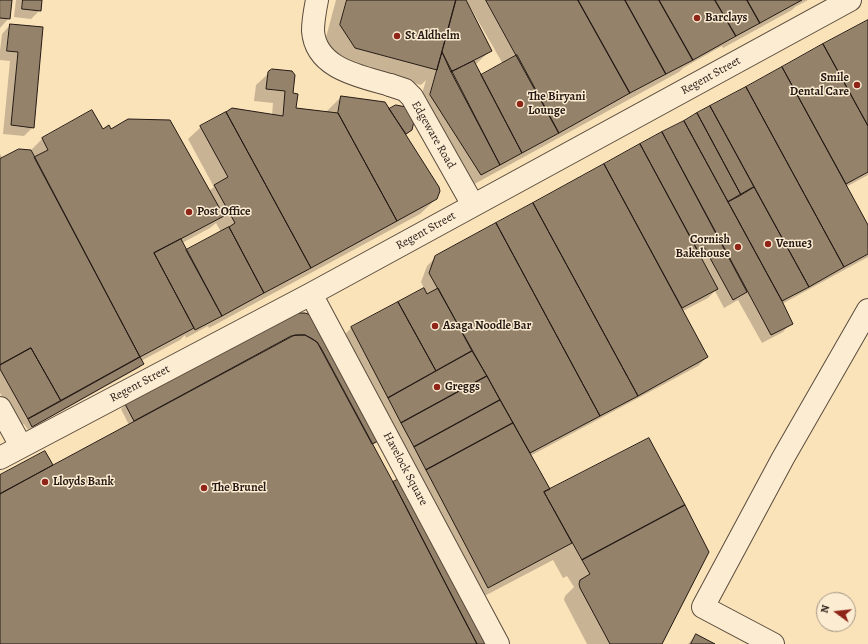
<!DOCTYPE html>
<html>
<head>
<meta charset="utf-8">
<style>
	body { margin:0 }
	#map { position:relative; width:868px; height:644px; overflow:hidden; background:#fae2b9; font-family:Alegreya,serif }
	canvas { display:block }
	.north { position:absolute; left:816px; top:592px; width:40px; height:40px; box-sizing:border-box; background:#fcecd2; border:1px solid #a69886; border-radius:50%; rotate:285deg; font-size:11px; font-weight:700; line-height:16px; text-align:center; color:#251a15 }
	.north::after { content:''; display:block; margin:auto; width:14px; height:18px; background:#8f2418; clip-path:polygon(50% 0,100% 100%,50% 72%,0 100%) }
</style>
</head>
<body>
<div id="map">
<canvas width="868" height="644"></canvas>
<div class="north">N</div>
</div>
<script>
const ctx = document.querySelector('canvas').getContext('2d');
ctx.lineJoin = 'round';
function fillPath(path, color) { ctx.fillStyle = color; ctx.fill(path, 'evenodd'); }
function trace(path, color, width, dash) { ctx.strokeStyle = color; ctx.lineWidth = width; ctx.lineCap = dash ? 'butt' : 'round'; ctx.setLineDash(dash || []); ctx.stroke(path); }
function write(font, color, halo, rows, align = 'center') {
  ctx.font = font + ' Alegreya,serif'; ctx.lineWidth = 3; ctx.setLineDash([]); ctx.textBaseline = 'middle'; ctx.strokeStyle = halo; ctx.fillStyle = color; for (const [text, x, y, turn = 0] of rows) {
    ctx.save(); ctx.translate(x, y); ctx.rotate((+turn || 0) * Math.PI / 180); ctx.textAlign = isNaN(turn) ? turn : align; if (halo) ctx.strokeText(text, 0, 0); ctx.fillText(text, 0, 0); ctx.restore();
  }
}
const shadow = new Path2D(`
	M0,0H11L9,18L0,28Z
	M16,0H41L40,10L31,19L14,17Z
	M336,0H466L465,1L490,51L475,65L481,76L503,64L466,0H808L795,7L792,10L723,48L722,46L683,68L679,72L469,187L418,108L426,80L421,85L339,63L325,41Z
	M868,21V175L846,187L868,227V257L782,304L791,323L783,332L762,343L738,300L724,308L715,291L708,298L683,311L707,357L698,366L530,456L548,489L660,644H587L564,600L565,596L574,587L567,576L563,578L553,560L473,602L339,341L351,328L424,288L421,282L427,266L436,257Z
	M10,25L42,28L33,127L24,136L3,134L10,61L0,60V51L2,34Z
	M269,73L292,94L295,108L326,112L341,97L389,110L411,130L405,136L436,199L420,214L209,328L208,326L186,338L185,335L180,340L141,361L143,364L139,368L28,430L24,424L19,427L0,393V154L3,159L30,151L42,139L92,111L103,130L110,131L209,191L214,187L188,139L201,127L272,115L273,103L254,101L256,85ZM216,223L221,232L186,252L182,243L210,228Z
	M285,319L380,441L372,445L393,484L0,644V476L45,452L52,466L129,425L121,409L125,405Z
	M696,635L713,644H688Z`);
const building = new Path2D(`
	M0,0H12L10,19L0,18Z
	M23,0H42L41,11L22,9Z
	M347,0H456L437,70L355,48L340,25Z
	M456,0H466L492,51L451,72L442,52Z
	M486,0H578L630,93L559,133Z
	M578,0H625L666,74L630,93Z
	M625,0H659L693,60L666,74Z
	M659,0H715L736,36L693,60Z
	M715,0H747L760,23L736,36Z
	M747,0H802L760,23Z
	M868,20V126L823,44Z
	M10,24L43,27L34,128L11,125L18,52L7,51Z
	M823,44L868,126V172L846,184L782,67Z
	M442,52L500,165L481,175L430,95Z
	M517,55L559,133L522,153L481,75Z
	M474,61L522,153L500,165L451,72Z
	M782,67L868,225V254L844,267L746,87Z
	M272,69L292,71L295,75L293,93L298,94L296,108L338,113L397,221L311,268L226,112L232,108L283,116L285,91L266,89L268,72Z
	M746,87L844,267L809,287L710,106Z
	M341,96L385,102L439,187L440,191L437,199L397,221L338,113Z
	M396,105L406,107L414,121L412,130L406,134L389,109Z
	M710,106L754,187L741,195L697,113Z
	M92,110L103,129L109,125L111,129L128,119L170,120L224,216L154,253L194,328L140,357L34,157L48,150L42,138Z
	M226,112L311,268L264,293L229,227L235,223L214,185L228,177L200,126Z
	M697,113L741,195L728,202L684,121Z
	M684,121L782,301L793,324L771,335L662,132Z
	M662,132L747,292L733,300L704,247L698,251L640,144Z
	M640,144L718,289L682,308L604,164Z
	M19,149L31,150L140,357L61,401L31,348L0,365V159Z
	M604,164L708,357L638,396L533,203Z
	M754,187L809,287L782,301L728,202Z
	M533,203L638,396L600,416L496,223Z
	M496,223L600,416L530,453L429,273L435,256Z
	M229,227L264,293L222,316L186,250Z
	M181,239L222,316L195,330L154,253Z
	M424,288L427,294L438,288L472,351L436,371L398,302Z
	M398,302L436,371L388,398L351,327Z
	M296,313H305L314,316L386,437L372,444L317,342L305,335H299L291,336L134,421L125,404Z
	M295,335H305L311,338L317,342L321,348L393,482L477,644H0V494Z
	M31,348L61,401L28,419L0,369V365Z
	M472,351L487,376L401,423L388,398Z
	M140,357L144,364L32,427L28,419Z
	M487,376L500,400L414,447L401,423Z
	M500,400L513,423L426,470L414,447Z
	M513,423L550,489L544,492L572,543L488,588L426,470Z
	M649,438L685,505L582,560L544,492Z
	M45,451L53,465L0,494V475Z
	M405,476L492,644H477L456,604L393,482Z
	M685,505L709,552L662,644H610L580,588L579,584L580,580L590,574L582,560Z
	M696,634L715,644H691Z`);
const pedestrian = new Path2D(`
	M390,85L405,90L412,97L473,205
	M311,294L498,644
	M0,408L21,446
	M0,458L311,294L850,0`);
const minor = new Path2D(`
	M317,0C315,10 313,21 313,31C316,69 360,76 390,85
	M773,644L703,607L783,458L868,310`);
const markers = [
	[697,18,4,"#8f2418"],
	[397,36,4,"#8f2418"],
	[857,85,4,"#8f2418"],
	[520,104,4,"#8f2418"],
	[189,212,4,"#8f2418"],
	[768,244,4,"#8f2418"],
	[738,247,4,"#8f2418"],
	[435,326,4,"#8f2418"],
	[437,387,4,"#8f2418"],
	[45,482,4,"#8f2418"],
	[204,488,4,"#8f2418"]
];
const poiNames = [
	["Barclays",705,18],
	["St Aldhelm",405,36],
	["Smile",849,78,"right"],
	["Dental Care",849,92,"right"],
	["The Biryani",528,97],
	["Lounge",528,111],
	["Post Office",197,212],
	["Cornish",730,240,"right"],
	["Bakehouse",730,254,"right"],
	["Venue3",776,244],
	["Asaga Noodle Bar",443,326],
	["Greggs",445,387],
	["Lloyds Bank",53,482],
	["The Brunel",212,488]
];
const streetNames = [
	["Regent Street",711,76,-29],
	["Edgeware Road",433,135,60],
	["Regent Street",426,231,-29],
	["Regent Street",140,384,-28],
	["Havelock Square",405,469,62]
];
fillPath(shadow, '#0003');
fillPath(building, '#94826a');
trace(building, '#251a15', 1);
trace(pedestrian, '#5a4c3e', 24);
trace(minor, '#5a4c3e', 24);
trace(pedestrian, '#fcecd2', 22);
trace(minor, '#fcecd2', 22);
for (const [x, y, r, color] of markers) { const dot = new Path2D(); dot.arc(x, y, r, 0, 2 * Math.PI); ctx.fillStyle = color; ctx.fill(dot); trace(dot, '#fcecd2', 1.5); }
write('bold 12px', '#251a15', '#fcecd2', poiNames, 'left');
write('12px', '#251a15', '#fcecd2', streetNames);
</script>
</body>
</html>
